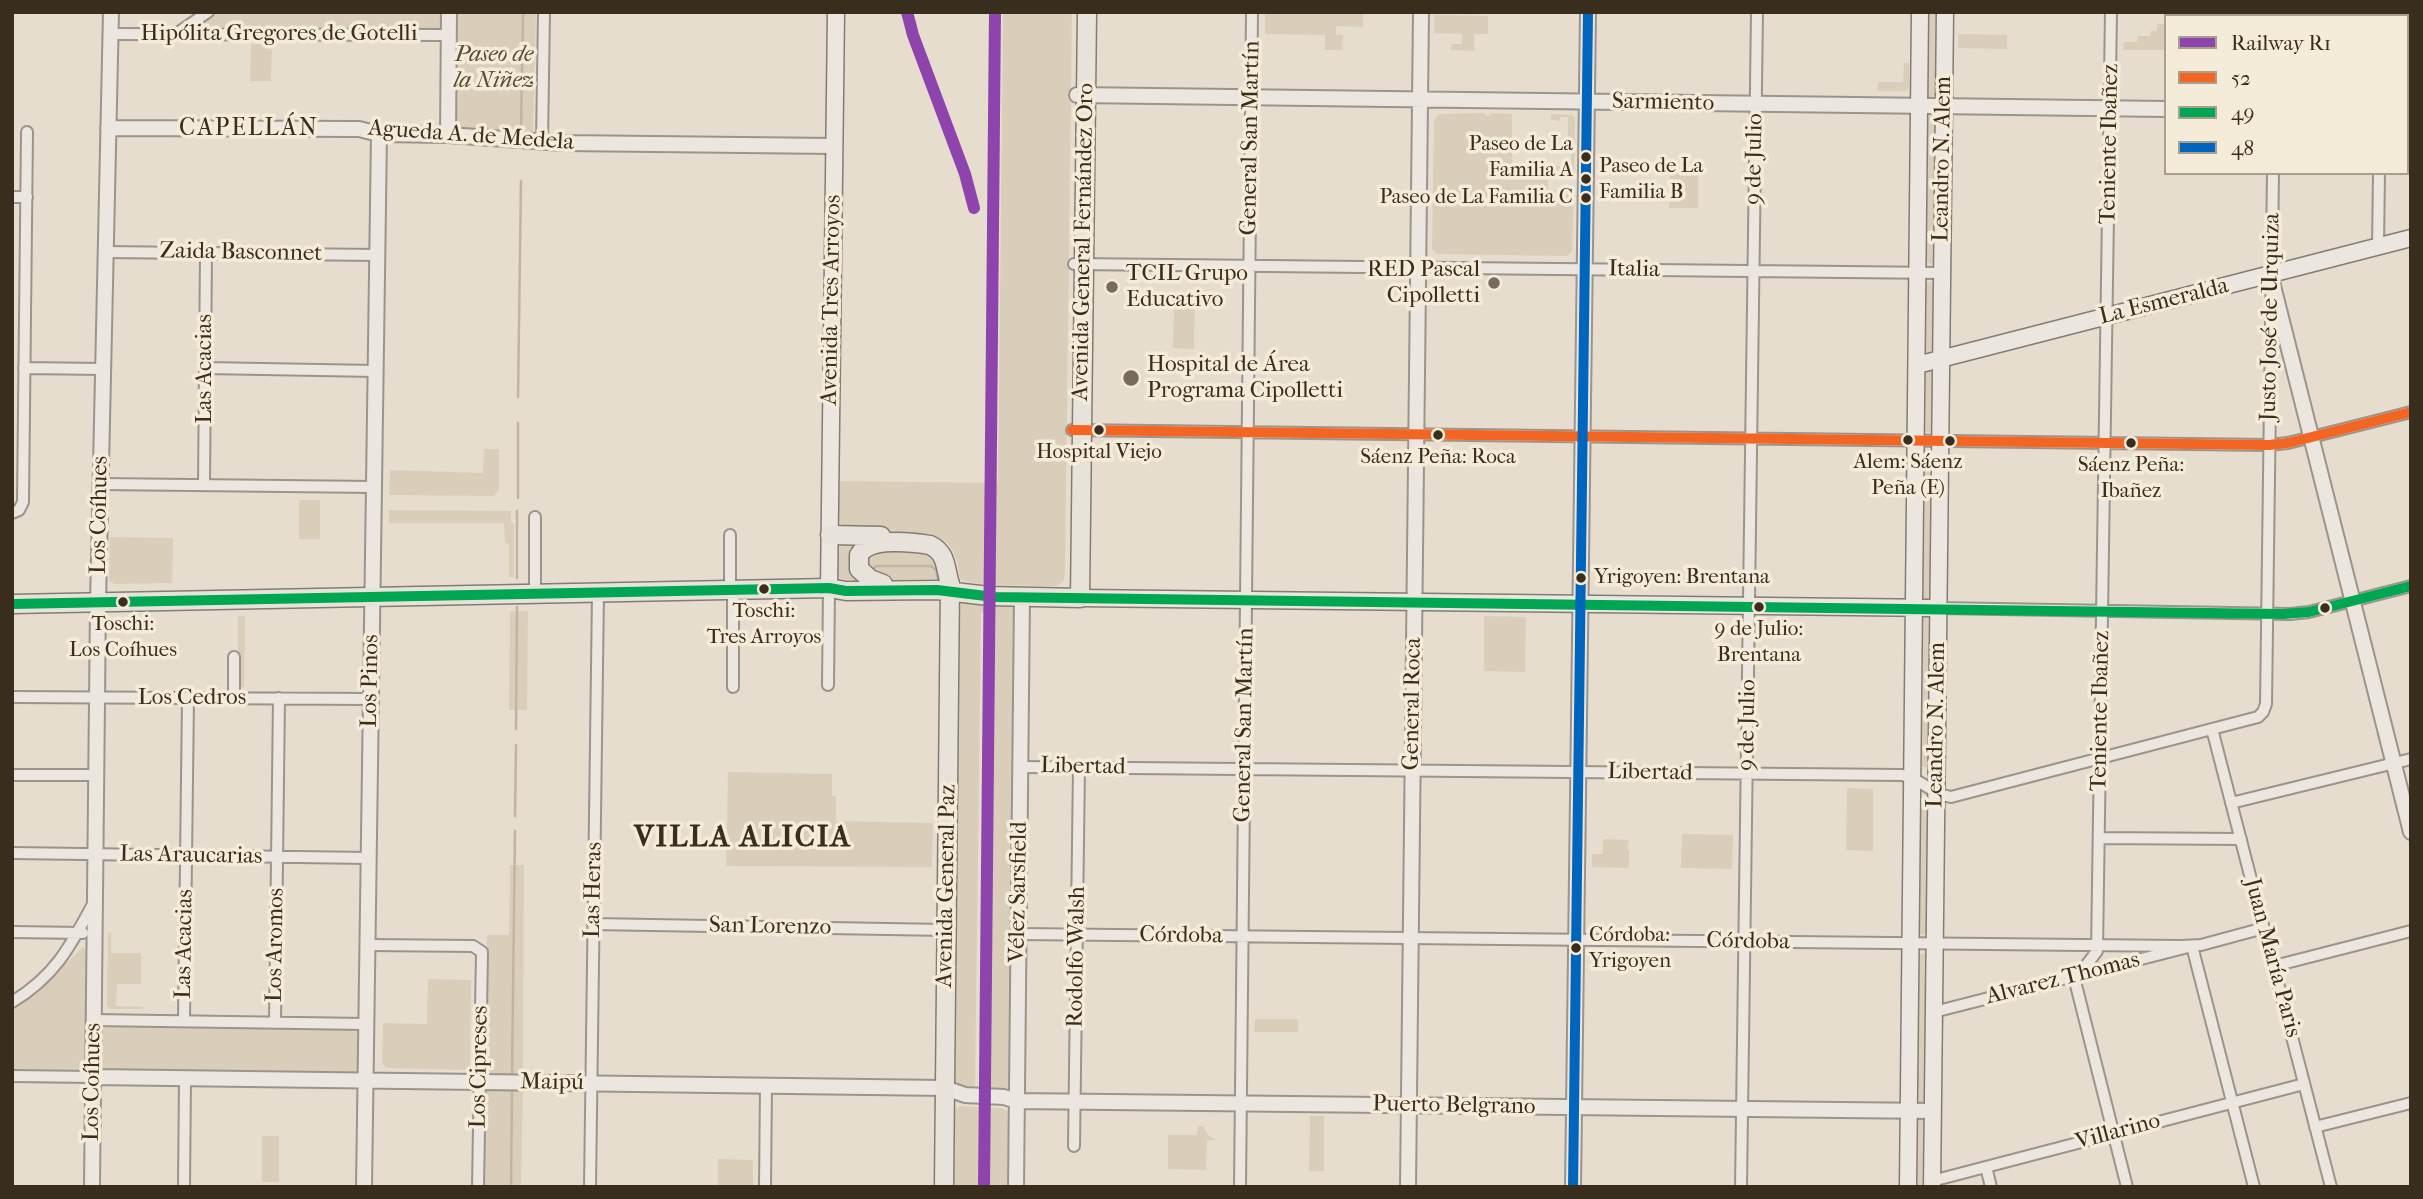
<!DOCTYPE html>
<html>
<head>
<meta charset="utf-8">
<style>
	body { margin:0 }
	#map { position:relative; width:2423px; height:1199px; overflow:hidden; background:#e6ddcf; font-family:"IM FELL French Canon",serif }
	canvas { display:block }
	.frame { position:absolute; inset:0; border:14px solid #392d1e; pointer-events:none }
	.legend { position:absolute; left:2164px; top:14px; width:245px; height:161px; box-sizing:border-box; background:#f5ebd9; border:2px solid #aa9f8e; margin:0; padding:9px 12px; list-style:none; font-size:21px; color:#392d1e }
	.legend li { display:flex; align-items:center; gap:14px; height:35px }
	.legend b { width:35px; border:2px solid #aa9f8e }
</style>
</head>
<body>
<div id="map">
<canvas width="2423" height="1199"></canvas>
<div class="frame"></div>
<ul class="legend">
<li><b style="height:9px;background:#8e44ad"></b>Railway R1</li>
<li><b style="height:9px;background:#f26522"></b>52</li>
<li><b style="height:9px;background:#00a651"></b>49</li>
<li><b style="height:9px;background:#0065bd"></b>48</li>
</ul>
</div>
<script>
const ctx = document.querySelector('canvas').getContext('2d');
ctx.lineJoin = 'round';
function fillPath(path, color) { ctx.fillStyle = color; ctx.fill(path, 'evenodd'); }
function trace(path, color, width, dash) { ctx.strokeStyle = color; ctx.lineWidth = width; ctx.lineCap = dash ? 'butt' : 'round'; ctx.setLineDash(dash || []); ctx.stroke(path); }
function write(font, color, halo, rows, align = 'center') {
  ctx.font = font + ' "IM FELL French Canon",serif'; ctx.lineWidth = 7; ctx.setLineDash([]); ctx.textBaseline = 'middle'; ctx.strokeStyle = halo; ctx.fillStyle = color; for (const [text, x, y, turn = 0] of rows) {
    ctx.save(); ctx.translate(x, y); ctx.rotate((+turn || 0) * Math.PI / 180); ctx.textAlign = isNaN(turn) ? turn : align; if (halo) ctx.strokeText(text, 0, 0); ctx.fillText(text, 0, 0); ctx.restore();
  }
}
const green = new Path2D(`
	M217,12H444L443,26L436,29L199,27V25Z
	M454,12H536L533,133L455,130L453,124Z
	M1003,12H1072L1065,575L1063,582L1057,586C1043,586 967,586 961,579C959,577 959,570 958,568C956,553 950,541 935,536C912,528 848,544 838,519C834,508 837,493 836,481L998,483Z
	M1265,12H1355L1363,14V27L1336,26V35H1343L1342,50H1325V35L1265,34Z
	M1925,12H1940L1939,93L1931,98L1926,96Z
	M1434,15L1488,16V34H1474V51L1451,50V44H1462V34L1434,33Z
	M2157,24H2166V50H2123L2124,42H2137L2138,36H2150L2151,31H2157Z
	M1958,34L2007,35V49L1958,48Z
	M251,44H272L271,81H250Z
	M1904,63H1909V88L1905,91H1878V82H1903Z
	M1484,113L1488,117L1491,113L1512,114V165L1548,166V189L1556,190V194L1570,195V185H1574L1572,251L1567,256L1437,254L1432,249L1434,120L1439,114Z
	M1551,114L1572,115L1575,118L1574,173H1553V166H1571V138L1568,137V117H1560V121L1551,120Z
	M1933,114L1937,117L1935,263L1931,264L1924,261L1925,118Z
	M1670,173H1698V208H1669Z
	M1931,281L1936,285L1934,351L1929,353L1923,350V284Z
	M1191,298H1195L1194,349L1173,348L1174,306H1191Z
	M1930,369L1934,371L1933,430L1928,433L1923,430L1924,370Z
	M484,449H499V489L494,496L389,495L390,470L483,473Z
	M1928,449L1933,451L1932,597L1925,599L1921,597L1923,451Z
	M299,500H320V539H299Z
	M389,510L511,511V523H514V577H509V544L505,543L504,523H389Z
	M110,537L173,538L172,583L114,584L109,580Z
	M874,539L860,581L840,579L837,574L840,541Z
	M932,549L942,578L940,579L885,580L874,577L863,557L867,550Z
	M967,602L1008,603L1013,607L1016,615L1011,1083C1008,1095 999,1093 988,1093L994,612L981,613L975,1092L959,1087L954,1076L958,612L962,604Z
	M510,611H528L527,710H509Z
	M238,616H245L244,687H238Z
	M1484,616L1526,617L1525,672L1484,671Z
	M1926,617L1930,618L1931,766L1925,768L1919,764L1921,620Z
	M728,772L832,774V796H836V821L933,823L932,867L726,866Z
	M1847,788L1873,789V851L1846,850Z
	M1925,801L1930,803L1927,934L1922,935L1917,932L1918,805Z
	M1682,834L1733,835L1732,869L1681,868Z
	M1603,839L1629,840L1627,850H1629V868L1592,867V854H1603Z
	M510,865H524L523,1074H491L487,1072L486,1066L487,935H509Z
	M111,932V953H141V984H117L116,1006L143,1007V1009H110L107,1005L108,933Z
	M83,947L87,951L86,1071L83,1073L12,1072V1007L43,986Z
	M1923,953L1928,955L1926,1101L1921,1103L1916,1100L1918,955Z
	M428,979L471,980L470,1066L465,1070L387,1068L382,1063L383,1023L427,1024Z
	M1255,1019H1298V1032H1254Z
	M107,1026L355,1029L360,1031L359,1071L353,1073L107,1072L102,1071L99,1065L100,1031Z
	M489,1088H509L523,1090L521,1187H484L485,1095Z
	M960,1106L1001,1108L1009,1112L1008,1187H953L954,1113L956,1108Z
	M1310,1116H1324V1171H1309Z
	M1922,1118L1926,1120L1928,1187H1913L1916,1120Z
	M1198,1126H1203L1208,1135L1216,1140H1207L1206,1170L1168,1169V1135H1197Z
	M262,1136H279V1182H262Z
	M718,1159L753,1160V1187H718Z`);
const stream = new Path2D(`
	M521,133L523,12
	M518,397L521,181
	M518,498V423
	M872,570L876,566H931L936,570L938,579
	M517,578V511
	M516,729L517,607
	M515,816L516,745
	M512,1075L515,831
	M511,1187L512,1092`);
const minor = new Path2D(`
	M2111,12L2097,951L2076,979V985L2127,1187
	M2275,16V12
	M2380,16V12
	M110,34L449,35
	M176,34L208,12
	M542,142L544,12
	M12,197H27
	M2378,246L2379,173
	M105,252L377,255
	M1074,264L1942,273
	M24,368L103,369
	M205,368L376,371
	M1072,430L2269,445L2288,443L2411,412
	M100,484L374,487
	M204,485L206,253
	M12,513L19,510L23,502L27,132
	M535,517V594
	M730,590V535
	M1939,608L2290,614L2309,612L2411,586
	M828,685L829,588
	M733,687V590
	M12,697L371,699
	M234,698V657
	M2212,729L2331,1187
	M1020,767L1902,775C1920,778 1933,795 1951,797L2258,717L2263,712L2266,704L2273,173
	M12,775H96
	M2231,803L2411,759
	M2099,838L2241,839
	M12,853L369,858
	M593,924L946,930
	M12,932L83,933
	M1019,934L2181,946L2201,945L2264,928
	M368,945L473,946L482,952L478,1187
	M2274,966L2411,931
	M12,1002C55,976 70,947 93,904
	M1934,1012L2192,946L2254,1187
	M93,1020L366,1024
	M184,1021L188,698
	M275,1023L279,698
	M12,1076L93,1077
	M2315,1127L2411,1103
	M1074,1146L1079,767
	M1986,1167L1991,1187
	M1932,1181L2304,1084
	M184,1187L185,1078
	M590,1187L598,593
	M765,1187L766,1086
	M1240,1187L1252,12
	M1741,1187L1757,12`);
const tertiary = new Path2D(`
	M1077,95L2166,109
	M2407,111H2411
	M108,128L359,129L379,134L448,135L563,143L834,146
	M448,135L449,12
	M2270,274L2411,832
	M93,1077L945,1088L965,1095L1004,1097L1017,1101L1933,1111
	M92,1187L98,603L111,12
	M364,1187L379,134
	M1016,1187L1022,597
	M1408,1187L1421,12
	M1573,1187L1588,12`);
const secondary = new Path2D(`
	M1917,365L2411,238
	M829,588L836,12
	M1080,598L1939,608
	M1908,1187L1920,12
	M1932,1187L1945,12`);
const primary = new Path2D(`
	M830,535L881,536
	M883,584L870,579L859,569V555C869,537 911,542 930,545C947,553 945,568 950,584L944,1187
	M12,604L829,588L846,591L937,590L989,596L1080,598L1087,12`);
const bus1 = new Path2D(`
	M1072,430L2269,445L2288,443L2411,412`);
const bus2 = new Path2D(`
	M12,604L829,588L846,591L937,590L994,597L2283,614L2309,612L2411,586`);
const bus3 = new Path2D(`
	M1573,1187L1588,12`);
const rail1 = new Path2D(`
	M907,12L913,35L965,174L974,208
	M984,1187L995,12`);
const markers = [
	[1586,157,6,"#392d1e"],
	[1586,179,6,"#392d1e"],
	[1586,198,6,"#392d1e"],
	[1494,283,7,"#766b5c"],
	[1112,287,7,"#766b5c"],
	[1131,378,9,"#766b5c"],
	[1099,430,6,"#392d1e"],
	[1438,435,6,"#392d1e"],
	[1908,440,6,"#392d1e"],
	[1950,441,6,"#392d1e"],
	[2131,443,6,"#392d1e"],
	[1581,578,6,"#392d1e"],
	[764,589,6,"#392d1e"],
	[123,602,6,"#392d1e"],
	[1759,607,6,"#392d1e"],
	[2325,608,6,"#392d1e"],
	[1576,948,6,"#392d1e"]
];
const busNames = [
	["Paseo de La",1573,145,"right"],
	["Familia A",1573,171,"right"],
	["Paseo de La",1599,167,"left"],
	["Familia B",1599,193,"left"],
	["Paseo de La Familia C",1573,198,"right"],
	["Hospital Viejo",1099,453],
	["Sáenz Peña: Roca",1438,458],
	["Alem: Sáenz",1908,463],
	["Peña (E)",1908,489],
	["Sáenz Peña:",2131,466],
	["Ibañez",2131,492],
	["Yrigoyen: Brentana",1594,578,"left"],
	["Toschi:",764,612],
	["Tres Arroyos",764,638],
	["Toschi:",123,625],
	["Los Coíhues",123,651],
	["9 de Julio:",1759,630],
	["Brentana",1759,656],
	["Córdoba:",1589,936,"left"],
	["Yrigoyen",1589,962,"left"]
];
const streetNames = [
	["Hipólita Gregores de Gotelli",279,34],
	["Sarmiento",1663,103,1],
	["Agueda A. de Medela",471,136,4],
	["General San Martín",1251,138,-89],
	["Teniente Ibañez",2110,144,-89],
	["9 de Julio",1755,159,-89],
	["Leandro N. Alem",1943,159,-89],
	["Avenida General Fernández Oro",1084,242,-89],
	["Zaida Basconnet",241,253,1],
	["Italia",1634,270,1],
	["Avenida Tres Arroyos",832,300,-89],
	["La Esmeralda",2164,302,-14],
	["Justo José de Urquiza",2271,317,-89],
	["Las Acacias",205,369,-90],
	["Los Coíhues",100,515,-89],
	["Los Pinos",371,681,-89],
	["Los Cedros",192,698],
	["General Roca",1413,704,-89],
	["Teniente Ibañez",2101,711,-89],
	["General San Martín",1245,725,-89],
	["9 de Julio",1748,725,-89],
	["Leandro N. Alem",1937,725,-89],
	["Libertad",1083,767,1],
	["Libertad",1650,773,1],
	["Las Araucarias",191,856,1],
	["Avenida General Paz",947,886,-89],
	["Las Heras",594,890,-89],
	["Vélez Sarsfield",1019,892,-89],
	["San Lorenzo",770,927,1],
	["Córdoba",1181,936,1],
	["Córdoba",1748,942,1],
	["Las Acacias",185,944,-89],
	["Los Aromos",276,945,-89],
	["Rodolfo Walsh",1077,957,-89],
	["Juan María Paris",2272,958,75],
	["Alvarez Thomas",2063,979,-14],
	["Los Cipreses",480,1067,-89],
	["Los Coíhues",93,1082,-89],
	["Maipú",552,1083,1],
	["Puerto Belgrano",1454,1106,1],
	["Villarino",2118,1132,-15]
];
const parkNames = [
	["Paseo de",494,55],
	["la Niñez",494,81]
];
const poiNames = [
	["RED Pascal",1480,270,"right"],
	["Cipolletti",1480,296,"right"],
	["TCIL Grupo",1126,274],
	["Educativo",1126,300],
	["Hospital de Área",1147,365],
	["Programa Cipolletti",1147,391]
];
const neighbourhoodNames = [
	["CAPELLÁN",249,129]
];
const districtNames = [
	["VILLA ALICIA",743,839]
];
fillPath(green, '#daceba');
trace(stream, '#c2b4a0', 2.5);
trace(minor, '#9b948a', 14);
trace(tertiary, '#9b948a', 18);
trace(secondary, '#827c73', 19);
trace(primary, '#827c73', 21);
trace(minor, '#ebe6df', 10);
trace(tertiary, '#ebe6df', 14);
trace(secondary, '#ebe6df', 16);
trace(primary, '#e8e3da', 18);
trace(bus1, '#f26522', 10);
trace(bus2, '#00a651', 10);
trace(bus3, '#0065bd', 10);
trace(rail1, '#8e44ad', 12);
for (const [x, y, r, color] of markers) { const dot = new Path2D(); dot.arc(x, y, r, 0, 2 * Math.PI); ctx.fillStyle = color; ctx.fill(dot); trace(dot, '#f5ebd9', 2.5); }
write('21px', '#392d1e', '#f5ebd9', busNames);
write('23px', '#392d1e', '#f5ebd9', streetNames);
write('italic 23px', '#574b3a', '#f5ebd9', parkNames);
write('23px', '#392d1e', '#f5ebd9', poiNames, 'left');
ctx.letterSpacing = '2px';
write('24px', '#392d1e', '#f5ebd9', neighbourhoodNames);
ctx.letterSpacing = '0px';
ctx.letterSpacing = '2px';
write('bold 30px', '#392d1e', '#f5ebd9', districtNames);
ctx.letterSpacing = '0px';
</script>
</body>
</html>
